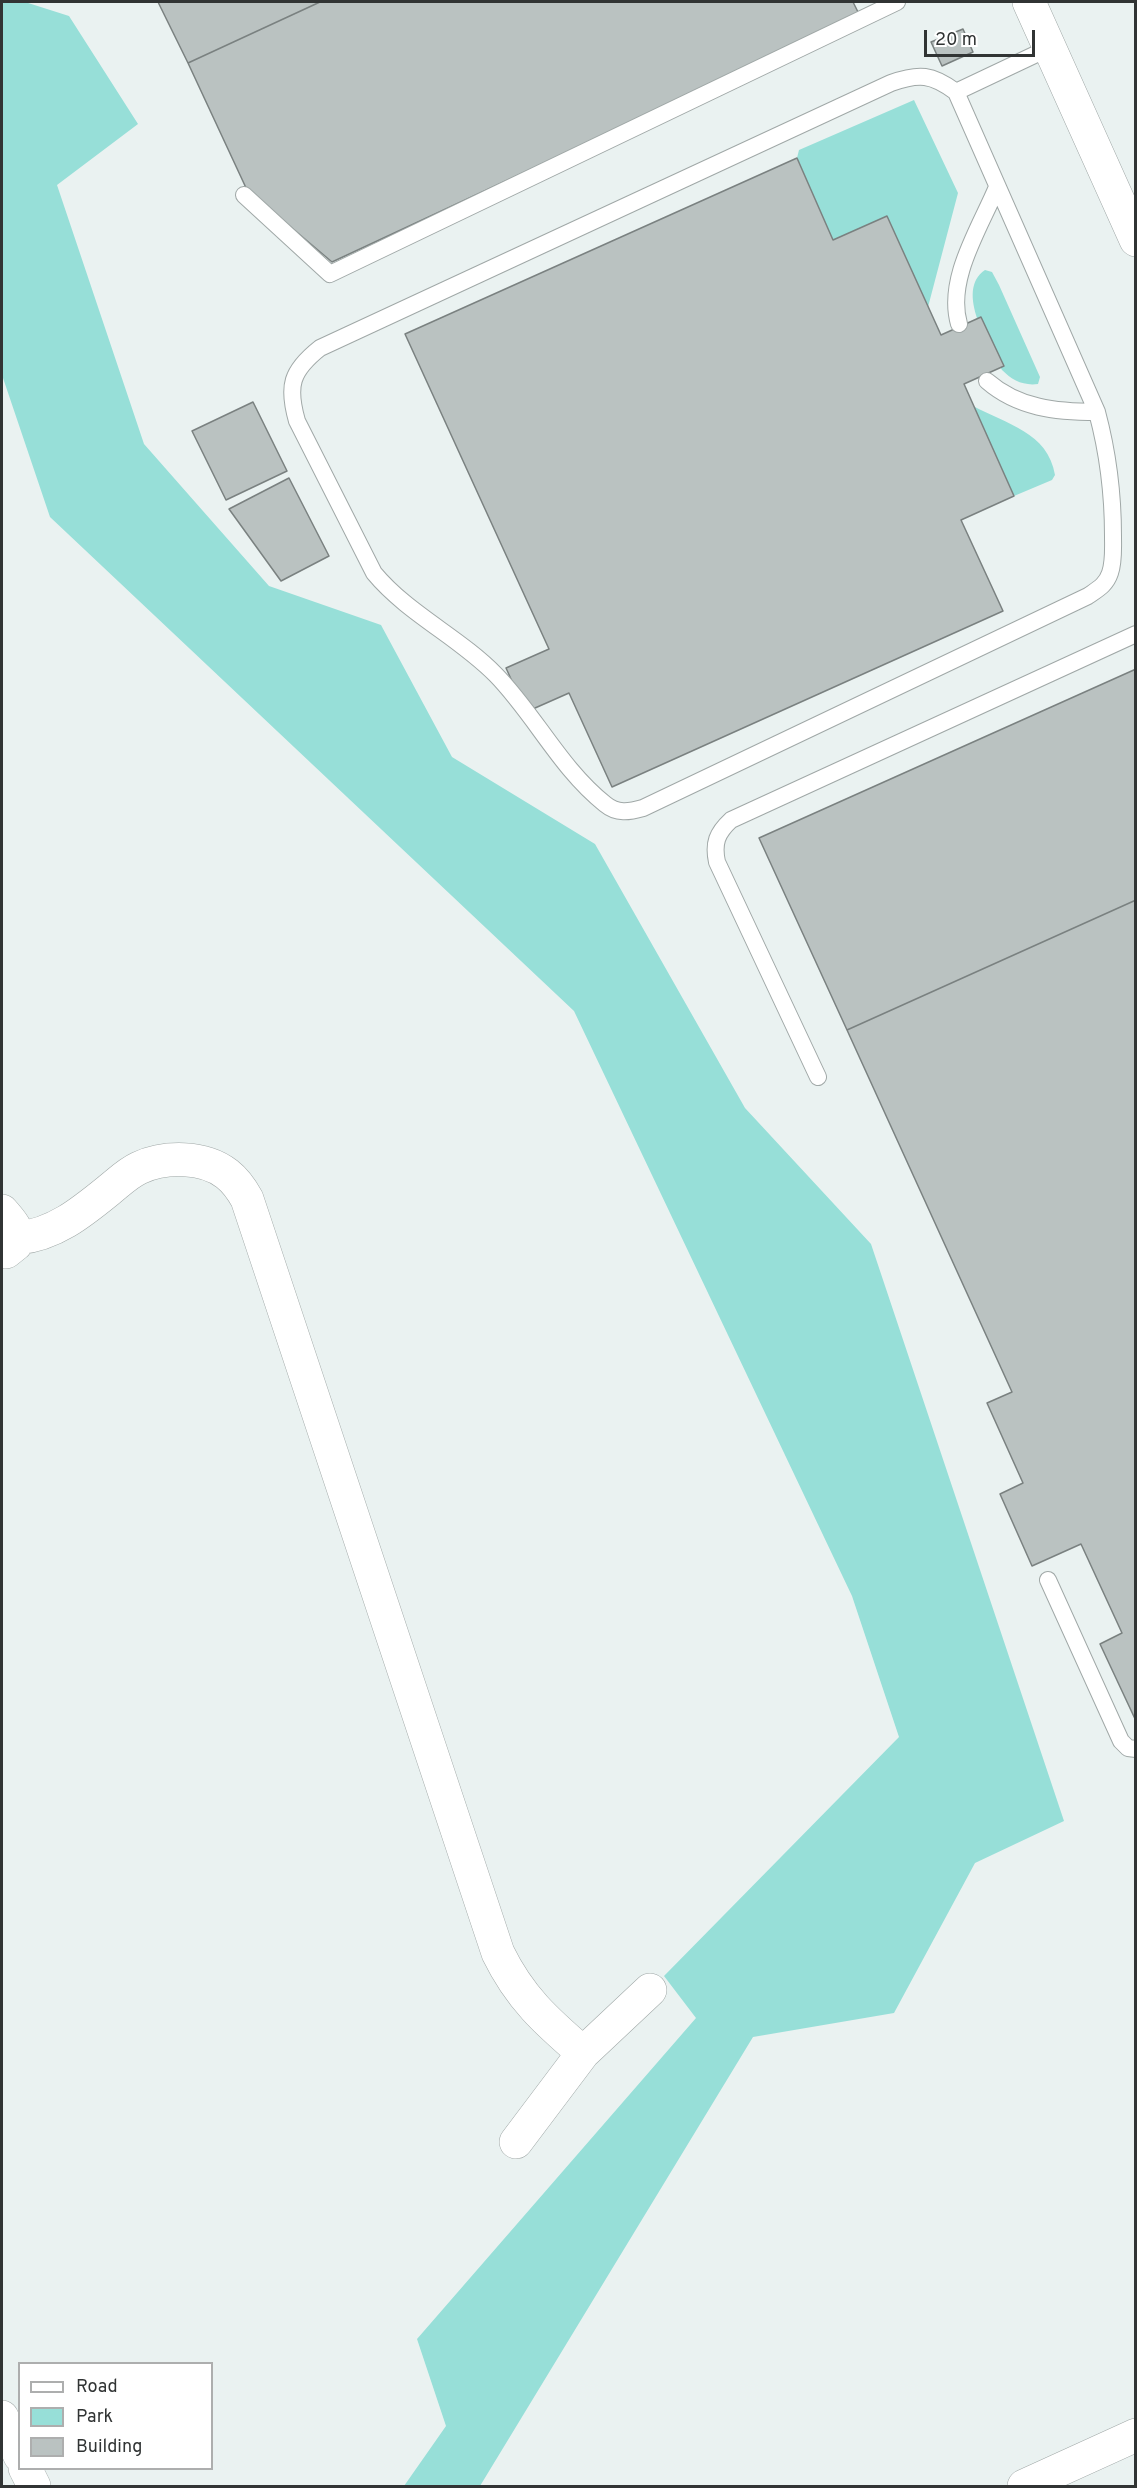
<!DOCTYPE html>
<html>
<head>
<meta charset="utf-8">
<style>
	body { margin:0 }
	#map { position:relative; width:1137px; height:2488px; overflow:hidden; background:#eaf2f1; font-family:Overpass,sans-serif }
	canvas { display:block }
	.frame { position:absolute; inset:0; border:3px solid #313434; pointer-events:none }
	.legend { position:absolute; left:18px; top:2362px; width:195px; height:108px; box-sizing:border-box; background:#fff; border:2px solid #adaeae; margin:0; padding:8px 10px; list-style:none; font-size:18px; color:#313434 }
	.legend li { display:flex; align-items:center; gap:12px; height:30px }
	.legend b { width:30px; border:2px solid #adaeae }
	.scale { position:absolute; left:924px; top:30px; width:111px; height:27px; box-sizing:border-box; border:3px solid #313434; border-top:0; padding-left:8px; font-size:18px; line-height:21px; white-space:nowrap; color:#313434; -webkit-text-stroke:4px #fff; paint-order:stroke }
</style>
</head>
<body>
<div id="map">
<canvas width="1137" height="2488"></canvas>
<div class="frame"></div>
<ul class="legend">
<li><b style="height:8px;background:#fff"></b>Road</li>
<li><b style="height:16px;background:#97dfd8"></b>Park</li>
<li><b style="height:16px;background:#bac2c1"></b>Building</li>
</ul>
<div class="scale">20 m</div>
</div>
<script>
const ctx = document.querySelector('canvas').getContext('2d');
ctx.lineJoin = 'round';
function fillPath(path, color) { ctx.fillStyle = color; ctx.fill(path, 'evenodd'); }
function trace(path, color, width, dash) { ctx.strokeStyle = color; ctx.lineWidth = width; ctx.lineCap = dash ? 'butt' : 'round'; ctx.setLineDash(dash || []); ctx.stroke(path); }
const green = new Path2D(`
	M2,2H25L69,16L138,124L57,185L144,444L269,586L381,625L452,757L595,844L745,1108L871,1244L1064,1821L975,1863L894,2013L753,2037L480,2486H404L446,2426L417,2339L696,2018L664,1976L899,1737L852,1596L574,1011L50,517L2,375Z
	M914,100L958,193L928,307L887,217L833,240L797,158L799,150Z
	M985,270L992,272L999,285L1040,377L1038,384C1023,386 1012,380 1002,370C990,346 954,291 985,270Z
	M973,406C1006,424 1048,432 1055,475L1052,480L1014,496Z`);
const building = new Path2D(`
	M158,2H320L188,63Z
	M320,2H853L860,16L332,262L247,190L188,63Z
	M963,29L973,52L942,66L931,42Z
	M797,158L833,240L887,216L941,335L981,317L1004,366L964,384L1014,496L961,520L1003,611L612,787L569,693L526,712L506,668L549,649L405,334Z
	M253,402L287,471L226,500L192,431Z
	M289,478L329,556L281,581L229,509Z
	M1136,669V900L847,1030L759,838Z
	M1136,900V1721L1100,1644L1122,1633L1081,1544L1032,1566L1000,1494L1023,1483L987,1403L1012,1392L847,1030Z`);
const lane = new Path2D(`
	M956,92L1097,412C1108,453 1113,494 1113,536C1113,548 1114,562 1110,573C1106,585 1098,589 1088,596L643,808C629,812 617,814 605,804C560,768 535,715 496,675C459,637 408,614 374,573L297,421C287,386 291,371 320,348L891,83C919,73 932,74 956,92L1049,48
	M244,195L330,274L897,2
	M959,324C946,279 980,228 997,187
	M987,381C1018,408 1056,412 1097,412
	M818,1077L717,862C713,843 717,833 731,820L1136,634
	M1048,1580L1121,1741L1128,1748L1136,1749`);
const street = new Path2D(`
	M1029,2L1136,240
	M2,1211C11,1222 20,1229 16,1244L6,1252
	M18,1238C54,1235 82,1212 109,1190C119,1182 128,1173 139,1168C165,1156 204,1156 227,1174C236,1181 242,1190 247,1199L498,1953C520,1998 546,2021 583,2053
	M516,2142L583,2053L650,1990
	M2,2417L20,2456
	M25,2468L34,2486
	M1024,2486L1136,2435`);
fillPath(green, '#97dfd8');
fillPath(building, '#bac2c1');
trace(building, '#7a8180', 1.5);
trace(lane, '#a0a8a7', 18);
trace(street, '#a0a8a7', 34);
trace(lane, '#fff', 16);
trace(street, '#fff', 33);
</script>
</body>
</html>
